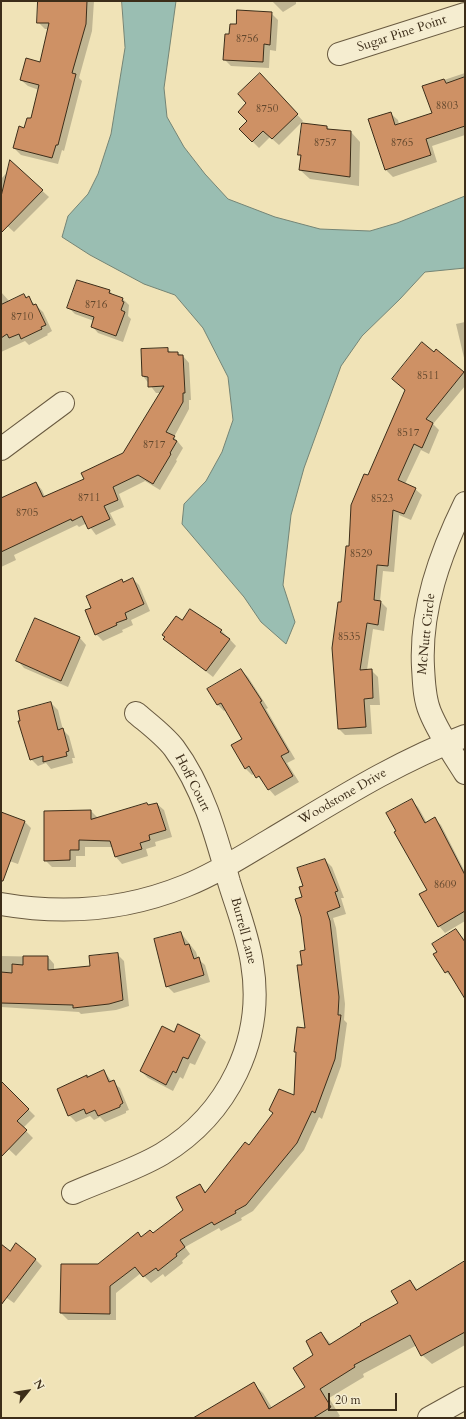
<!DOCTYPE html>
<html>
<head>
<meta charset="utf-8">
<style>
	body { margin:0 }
	#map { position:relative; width:466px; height:1419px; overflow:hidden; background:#f0e3b7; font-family:Cardo,serif }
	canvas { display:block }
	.frame { position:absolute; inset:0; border:2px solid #3c2d19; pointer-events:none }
	.north { position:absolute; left:8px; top:1371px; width:40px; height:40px; -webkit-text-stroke:3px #f5edd0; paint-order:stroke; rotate:60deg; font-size:11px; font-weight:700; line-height:16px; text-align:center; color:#3c2d19 }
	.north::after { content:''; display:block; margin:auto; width:14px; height:18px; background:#3c2d19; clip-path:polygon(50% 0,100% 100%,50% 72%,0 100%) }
	.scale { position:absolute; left:328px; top:1393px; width:69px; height:18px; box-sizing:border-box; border:2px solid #3c2d19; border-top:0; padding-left:5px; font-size:12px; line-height:14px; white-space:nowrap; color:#3c2d19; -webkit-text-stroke:3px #f5edd0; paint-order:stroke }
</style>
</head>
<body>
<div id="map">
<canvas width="466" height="1419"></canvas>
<div class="frame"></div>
<div class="north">N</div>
<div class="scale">20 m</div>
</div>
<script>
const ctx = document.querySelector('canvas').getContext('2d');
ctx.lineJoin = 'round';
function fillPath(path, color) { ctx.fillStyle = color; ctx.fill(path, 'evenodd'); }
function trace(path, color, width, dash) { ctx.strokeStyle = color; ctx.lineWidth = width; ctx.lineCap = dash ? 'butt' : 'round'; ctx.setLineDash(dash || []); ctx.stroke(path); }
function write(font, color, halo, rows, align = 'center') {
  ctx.font = font + ' Cardo,serif'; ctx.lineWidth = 3.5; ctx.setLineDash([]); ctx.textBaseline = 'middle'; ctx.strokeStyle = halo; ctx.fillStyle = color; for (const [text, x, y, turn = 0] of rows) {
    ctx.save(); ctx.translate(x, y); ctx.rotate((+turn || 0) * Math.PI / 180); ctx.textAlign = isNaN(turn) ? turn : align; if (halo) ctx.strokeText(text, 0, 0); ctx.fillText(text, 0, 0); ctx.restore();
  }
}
const water = new Path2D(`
	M122,1H176L164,88L167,117L184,147L205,174L228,199L275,217L320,229L370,231L397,223L465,196V268L425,272L400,299L362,336L341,366L304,468L291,515L283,585L295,622L286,644L261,622L244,597L182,524L184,504L206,481L222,452L233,420L228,377L203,328L175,295L144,284L90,255L62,237L68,216L88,194L98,174L111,134L125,48Z`);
const shadow = new Path2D(`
	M39,1H94L92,31L79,78L82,81L64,151L62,150L58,164L21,155L14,148L32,120L39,90L28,86L21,80L40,63L48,29H45L38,22Z
	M272,1H296V4L283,12Z
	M271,13L278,20L276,51L270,50L269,68L231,66L224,59L230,35L237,25Z
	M465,73V135L432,146L437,162L393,177L386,170L369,120L390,113L398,120L399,125L433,114L423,87Z
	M266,81L303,121L279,145L270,137L259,148L240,129L248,121Z
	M326,126L330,130L351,132L360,142L359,186L310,179L300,170L302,157L299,154Z
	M14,165L49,197L14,232L4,223L1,226V179Z
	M110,291L113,295L123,299L129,305L128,316L131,319L123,342L98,333L92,326L94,321L75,314L68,307Z
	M1,292L10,302L24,295L28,298L43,312L52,331L47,334L48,335L29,345L25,341L1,352Z
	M465,322V362L456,324Z
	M167,349L172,353H178L183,356L189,363L191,400H189V409L174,437L183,448L176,460L177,461L160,490L145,481L119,494L124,507L110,513L116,525L96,535L87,523L79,527L77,525L14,555L16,560L1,567V504L36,483L42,490L45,497L85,479L124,454L161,393H156L143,376Z
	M436,350L465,374V386L433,424L439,430L429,454L421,450L405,484L415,489L422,495L411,520L399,515L394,572L383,571L380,601L387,608L384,631L373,629L367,670H371L378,677L380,705H370L372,734L345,735L339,729L342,603L350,547L369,476L406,391L393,379Z
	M133,579L139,585L150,611L131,620L133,625L122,630L123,632L103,641L96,634L92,608L121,580L124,582Z
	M36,619L80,638L86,645L68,687L24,668L18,661Z
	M182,621L221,630L236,646L213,677L165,639Z
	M241,670L248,677L268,708L266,709L295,759L287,763L299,782L275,796L255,773L252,775L245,768L243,739L226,710L224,711L218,705Z
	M51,703L58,710L63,730L69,736L75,758H72L73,763L51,769L46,763L38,766L31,759Z
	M412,801L418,807L427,823L435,819L441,825L465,872V921L445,933L439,926L428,890L397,831Z
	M157,804L164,810L172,837L155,842L156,846L146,849L148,856L122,864L116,857L113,847H85V856H76V867H52L45,860L91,811L98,818Z
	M1,813L25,822L31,828L18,864L1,858Z
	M325,860L332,867L344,898H341L346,914L333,918L336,928L345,1004L344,1020L347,1023L341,1066L322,1119L319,1117L304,1150L253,1211L241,1218L242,1220L221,1231L219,1228L185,1247L190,1254L182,1261L183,1263L165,1277L163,1274L151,1283L141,1273L116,1293V1320H68L61,1313L99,1265L138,1234L142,1237L153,1234L185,1210L200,1185L207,1193L295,1097L297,1054L295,1051L306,1029L303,966L306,951L304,886Z
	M456,930L465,940V990L446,972L438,952Z
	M181,933L196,952L198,959L205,965L210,982L174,993L167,986Z
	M117,954L124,961L129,1006L116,1010L81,1014L79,1012L1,1007V956L48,957L54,964V971L91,967Z
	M174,1033L199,1036L206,1042L195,1065L190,1063L183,1079L180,1077L173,1091L148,1078L141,1071Z
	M104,1071L112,1082L120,1088L129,1110L126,1111V1113L105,1122L100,1117L94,1120L90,1116L76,1122L69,1115L87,1076L88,1078Z
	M5,1086L35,1116L23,1128L33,1138L16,1156L1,1142V1090Z
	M35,1259L42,1266L14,1303L1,1294V1265Z
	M465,1262V1345L432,1364L422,1355L417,1345L363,1374L364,1377L329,1398L340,1416L337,1418H213L253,1384L263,1393L272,1408L306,1387L321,1333L332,1345L399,1304L410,1281L418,1290Z`);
const building = new Path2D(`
	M38,1H87L86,24L72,73L76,74L58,145H56L52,158L13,148L19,126L24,128L27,118H31L39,85L20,80L26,58L40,62L49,23H37Z
	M237,10L272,12L270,45L264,44L263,62L223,60L225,34H229L230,24H236Z
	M260,73L298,114L272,139L263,131L252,142L239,129L247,121L238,112L246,103L238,94Z
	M465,77V126L426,139L431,155L385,170L368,119L391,112L395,125L432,113L422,86L444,79L446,83Z
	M302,123L327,126V129L351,131L350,177L299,170L301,155H298Z
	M10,160L43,190L1,233V197Z
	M77,280L110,290L109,293L123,298L122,301L124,302L121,310L125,312L116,336L91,327L94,317L67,308Z
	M24,294L26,298L29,296L33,305L36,304L46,325L41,327L42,329L21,339L19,334L9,338L7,334L1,338V305Z
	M422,342L434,352L436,349L464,372L426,419L433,423L422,448L414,444L398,480L416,488L404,514L393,510L388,566L377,565L374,600L381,601L378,625L367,623L360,670L372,669L373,698L364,699L366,727L338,729L332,648L338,602H341L346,546H349L351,505L364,474L368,475L405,390L392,379Z
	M168,348V352H178V355H183L185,393H183V402L166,432L175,436L173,439L177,441L170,453L171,454L153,484L138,475L113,487L118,500L104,506L110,519L88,529L82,516L72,521L71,519L1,552V498L36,482L43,497L84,479L81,473L123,453L164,386L148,387V377L142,376L141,349Z
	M133,578L144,604L125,613L127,619L116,623L117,625L95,635L85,610L91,608L86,596L122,579L123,582Z
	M190,609L222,630L220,632L230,639L206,671L163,639L165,637L162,635L176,616L182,620Z
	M35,618L80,637L61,681L16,661Z
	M241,669L262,701L260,702L289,752L281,756L293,776L268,790L259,776L256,778L249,766L245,769L231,745L242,739L221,703L217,705L207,689Z
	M51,702L58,730L63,728L69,751L66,752L67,756L43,762V756L30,760L18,721H20L18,711Z
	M412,799L425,823L435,817L465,875V911L438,927L419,894L427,890L394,832L396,831L386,813Z
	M147,803L148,805L157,803L166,830L149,835L150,840L140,843L142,849L115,857L110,841L79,840V850H70V860L44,861V811L91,810V819Z
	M1,812L25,821L3,881H1Z
	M325,859L338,891L335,892L340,907L327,912L330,921L339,997L338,1015H341L335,1059L315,1113L312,1111L297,1143L246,1205L235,1211L236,1213L214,1225L212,1222L180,1240L185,1247L176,1254L177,1256L158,1271L156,1268L143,1277L135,1267L110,1286V1314L60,1313L61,1264H98L138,1232L141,1237L150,1230L153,1233L183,1210L176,1197L200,1184L205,1193L245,1142L249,1145L273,1113L269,1110L279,1089L294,1095L296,1052H294L297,1027L305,1028L297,965H302L300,951L305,950L301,917L295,899L302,897L299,887L303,886L297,868Z
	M456,929L465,942V999L448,971L445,973L433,954L437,952L432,944Z
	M181,932L185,945L189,944L194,959L199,957L204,975L166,987L154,939Z
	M118,953L123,1000L109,1004L73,1008V1005L1,1003V972L12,973V964L23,965V956H48V970L90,966L89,956Z
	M178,1024L200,1035L188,1059L183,1057L176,1073L173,1071L166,1085L140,1071L162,1026L174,1032Z
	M104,1070L109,1082L114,1080L123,1103L120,1105V1107L98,1116L95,1110L86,1114L84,1109L68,1116L57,1089L87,1075V1077Z
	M1,1081L29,1109L17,1121L27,1130L1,1157Z
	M16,1243L36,1259L1,1305V1244L10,1251Z
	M465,1261V1332L421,1356L410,1335L354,1365L355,1367L320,1389L331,1407L313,1418H193L254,1382L269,1409L305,1387L293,1368L313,1355L306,1341L321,1332L329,1345L361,1325L360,1324L398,1303L391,1291L410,1280L416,1290Z`);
const minor = new Path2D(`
	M339,54L465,14
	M1,449L63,403
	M465,503C440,554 420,610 423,667C424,682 424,698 430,712C439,734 453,754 465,773
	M1,904C64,915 126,910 185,886C215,874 243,856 270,840C334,802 396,762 465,736
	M73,1193C102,1180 135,1170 162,1154C228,1114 265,1040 252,963C248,936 237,908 229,882C216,835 203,787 174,748C164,735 149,724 136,713
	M429,1418L465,1398`);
const numberNames = [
	["8756",247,39],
	["8803",447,106],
	["8750",267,109],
	["8757",325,143],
	["8765",402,143],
	["8716",96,305],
	["8710",22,317],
	["8511",428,376],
	["8517",408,433],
	["8717",154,445],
	["8711",89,498],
	["8523",382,499],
	["8705",27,513],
	["8529",361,554],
	["8535",349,637],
	["8609",445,885]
];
const streetNames = [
	["Sugar Pine Point",402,34,-18],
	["McNutt Circle",427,634,-84],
	["Hoff Court",192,783,63],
	["Woodstone Drive",343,797,-30],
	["Burrell Lane",243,931,75]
];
fillPath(water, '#9abeb2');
trace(water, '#748475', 1);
fillPath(shadow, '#0003');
fillPath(building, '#ce9165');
trace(building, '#3c2d19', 1);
trace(minor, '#695a40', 24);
trace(minor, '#f5edd0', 22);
write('11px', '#60462c', null, numberNames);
write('13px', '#3c2d19', '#f5edd0', streetNames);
</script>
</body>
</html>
